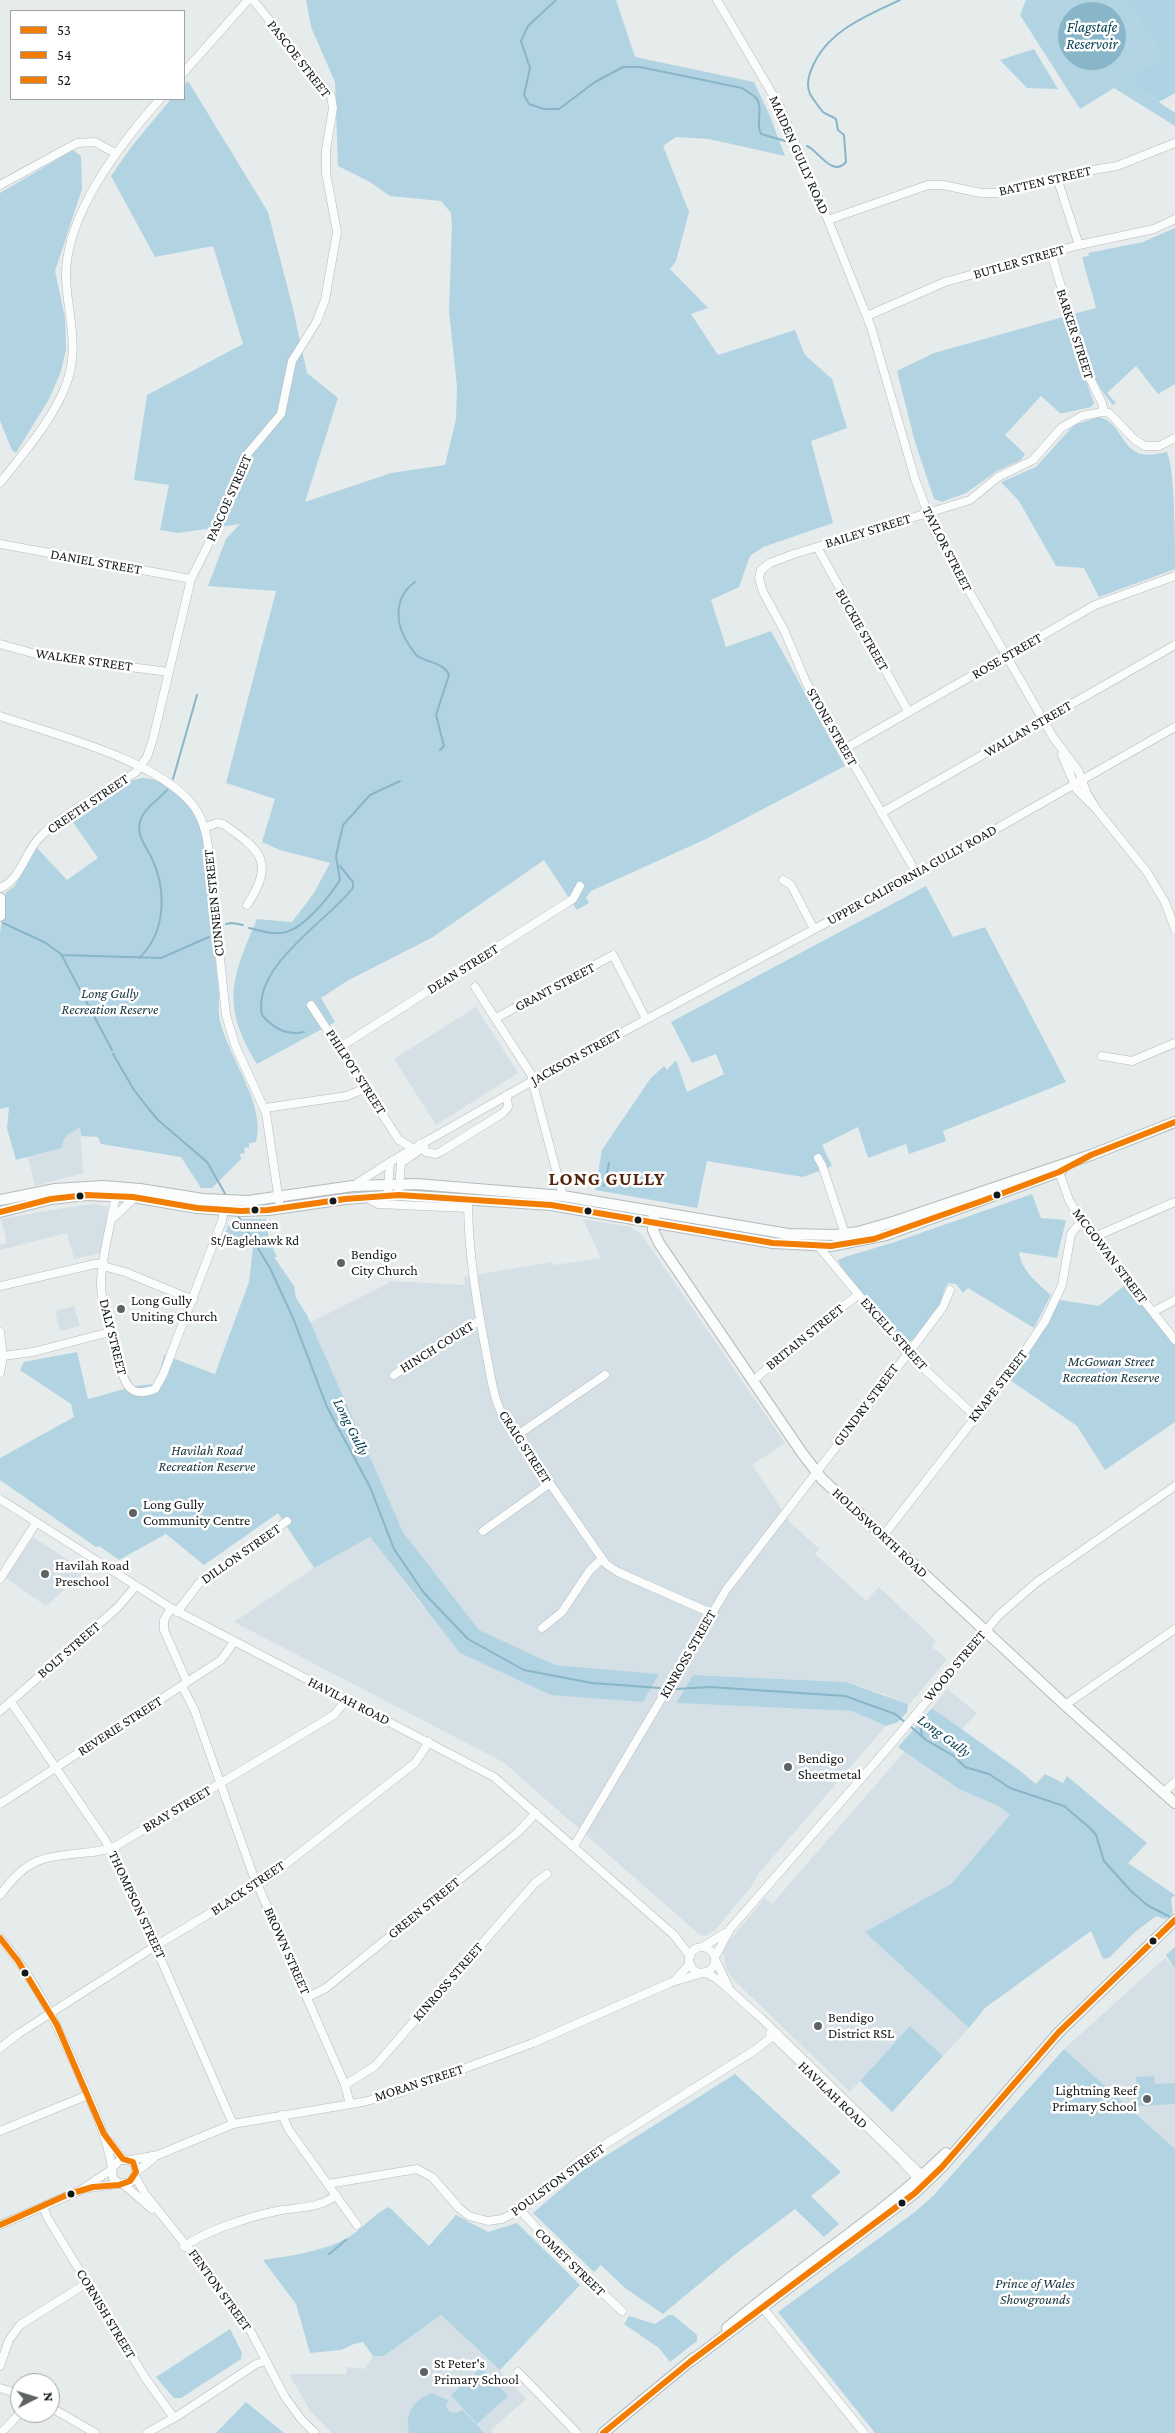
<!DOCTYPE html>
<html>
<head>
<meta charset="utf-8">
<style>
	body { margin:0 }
	#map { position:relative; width:1175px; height:2433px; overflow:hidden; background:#e6ebec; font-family:"Crimson Pro",serif }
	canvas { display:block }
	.legend { position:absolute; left:10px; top:10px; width:175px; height:90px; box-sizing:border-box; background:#fff; border:1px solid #a1a3a3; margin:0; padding:6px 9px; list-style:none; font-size:15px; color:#151819 }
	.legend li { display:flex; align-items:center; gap:10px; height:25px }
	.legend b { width:25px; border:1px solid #a1a3a3 }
	.north { position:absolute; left:10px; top:2373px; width:50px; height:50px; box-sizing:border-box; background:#fff; border:1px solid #a1a3a3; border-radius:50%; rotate:85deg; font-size:14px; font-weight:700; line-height:20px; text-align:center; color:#151819 }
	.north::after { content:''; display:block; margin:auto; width:18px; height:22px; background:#5e6263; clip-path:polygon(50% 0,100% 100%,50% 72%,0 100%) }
</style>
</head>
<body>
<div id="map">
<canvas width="1175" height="2433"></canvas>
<ul class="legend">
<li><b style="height:6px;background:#f37d01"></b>53</li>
<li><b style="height:6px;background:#f37d01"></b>54</li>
<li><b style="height:6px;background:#f37d01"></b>52</li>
</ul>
<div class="north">N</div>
</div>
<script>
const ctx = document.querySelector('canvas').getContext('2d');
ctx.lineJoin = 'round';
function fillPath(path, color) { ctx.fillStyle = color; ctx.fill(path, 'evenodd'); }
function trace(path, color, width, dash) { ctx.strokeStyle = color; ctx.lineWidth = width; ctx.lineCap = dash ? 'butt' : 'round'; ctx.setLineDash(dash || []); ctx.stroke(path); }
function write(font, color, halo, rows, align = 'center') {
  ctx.font = font + ' "Crimson Pro",serif'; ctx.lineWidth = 5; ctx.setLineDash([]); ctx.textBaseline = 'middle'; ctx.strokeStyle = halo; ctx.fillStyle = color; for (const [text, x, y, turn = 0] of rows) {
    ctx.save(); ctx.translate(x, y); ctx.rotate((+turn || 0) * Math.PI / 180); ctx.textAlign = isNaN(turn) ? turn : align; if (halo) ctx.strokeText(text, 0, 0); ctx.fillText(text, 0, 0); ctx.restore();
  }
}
const built = new Path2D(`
	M476,1007L518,1073L436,1125L394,1059Z
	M80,1128L83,1173L35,1186L28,1157L62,1148V1143L71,1130Z
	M95,1204L108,1207L101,1253L74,1259L67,1233L0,1250V1245L7,1243L1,1219L63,1208Z
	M583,1219L631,1227L641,1234L785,1443L752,1465L790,1522L819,1549L815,1554L866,1601L879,1587L936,1641L932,1647L947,1659L908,1706V1704L884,1694L846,1682L693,1675L676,1703L853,1711L886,1726L759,1873L751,1887L715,1930L705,1936L699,1934L503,1762L234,1622L314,1568L370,1537L422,1606L551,1695L659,1674L555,1665L479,1630L403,1532L309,1323L389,1283L388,1281L465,1285L464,1277L552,1262L555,1265L601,1258Z
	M74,1306L80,1326L60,1331L55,1311Z
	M33,1537L85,1571L46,1606L6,1578Z
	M947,1689L977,1713L961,1730L932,1708Z
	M905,1751L959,1789L1000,1807L1011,1815L951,1884L866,1932L969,2028L943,2056L910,2026L850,2092L734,1980L726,1969L724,1954L721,1951L765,1898L772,1904Z
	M1165,1958L1175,1969V2149L1064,2049Z
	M441,2315L500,2370L526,2399L491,2430L493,2433H332L311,2412L289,2374H346L347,2367L364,2369L373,2356H384Z`);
const green = new Path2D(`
	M306,0H616L635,57L754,82L770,116L785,156L709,139L676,137L663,146L689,212L676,261L670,269L708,308L691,314L718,355L795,330L805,355L832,379L847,428L811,441L833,523L763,547L750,556L739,587L711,600L726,647L771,631L845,766L706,839L591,891L586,898L589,903L577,910L544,860L433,937L347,981L321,998L335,1022L257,1064C221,1005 231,979 257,919L292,922L314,893L330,863L280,850L262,842L275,799L226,783L276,591L208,586L226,539L240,524L178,533L160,530L169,485L134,480L147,395L243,344L213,246L155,257L111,176L132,146L171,99H184V85L188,81L268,212L293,309L307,373L338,398L305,502L391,473L445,465L456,419L457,386L449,311L452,225L451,213L441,201L390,196L370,182L338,166L335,82L311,27Z
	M1026,0H1126L1162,56L1126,80L1175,113V126L1114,88L1080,109L1020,15Z
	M1034,49L1058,89L1027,88L1000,60Z
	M73,150L81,156L82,189L55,271L65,318L66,350L60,374L49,399L16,453L12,450L0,421V193Z
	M1175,228V384L1158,394L1136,366L1107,393L1116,403L1113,405C1090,379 1083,347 1073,314L1096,308L1082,257L1089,256L1088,253L1143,242Z
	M1063,317L1094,403L1091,407L1064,413H1060L1041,396L1005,435L1025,454L1021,460L997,471L966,493L942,502L934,499L915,442L897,371L934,353Z
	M1099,417C1119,422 1121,444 1136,452C1145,457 1157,454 1167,452C1175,471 1175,543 1175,569L1099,597L1084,568L1056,566L1019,501L1001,482L1036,467L1074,425Z
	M142,778C171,778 193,806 202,831L219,994C219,1003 218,1013 220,1021C229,1059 266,1104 256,1142L249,1143V1147L244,1148L245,1153L240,1154L241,1159L212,1188H201L181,1157L101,1144L98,1137L81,1136L80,1128C71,1131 61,1138 62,1148L16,1160L7,1128L9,1107L0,1109V933L6,892L14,887L37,848L67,880L98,858L70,818L129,781Z
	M926,886L953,937L985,927L1066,1082L943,1131L946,1141L909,1154L906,1144L868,1158L858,1127L822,1145L832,1166L803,1177L707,1161L697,1208L595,1190L602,1150L650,1079L664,1066L667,1070L676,1060L687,1092L724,1074L716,1054L692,1063L671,1022Z
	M1032,1194L1041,1218L1066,1220L1057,1258L1019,1252C1021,1270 1038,1284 1051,1295L1034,1328L968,1288L963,1293L956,1284L949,1283C942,1288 944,1297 940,1305C934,1314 915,1344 905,1343L842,1270L838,1260L845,1257L895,1242Z
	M235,1219H266L269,1239L277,1257H274L294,1286L296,1298L307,1315L403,1532L479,1630L555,1665L659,1674L643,1702L551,1695L460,1653L370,1537L314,1568L278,1513L204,1565L166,1534L119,1560L99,1546L96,1547L0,1480V1458L74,1417L71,1404L20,1370L24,1362L77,1352L88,1399C110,1394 131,1385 154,1384L157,1381L164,1355L215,1374L249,1282L253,1248L225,1234L228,1226Z
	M1125,1285L1139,1298L1175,1344V1422L1105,1470L1077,1426L1010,1380L1060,1300L1099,1306Z
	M693,1675L846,1682L908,1704L907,1712L898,1722L886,1726L852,1711L676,1703Z
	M932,1708L1019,1770L1036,1784L1045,1774L1063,1783L1067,1776L1147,1843L1128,1863L1175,1895L1171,1899L1173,1914L1165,1919L1156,1916L1135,1932L1109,1958L1103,1959L1091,1931L985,2008L969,2028L865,1932L951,1884L1010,1815L1000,1807L959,1789L898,1747Z
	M1175,1947V1969L1166,1955Z
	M910,2026L943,2056L892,2112L860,2081Z
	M1064,2049L1175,2149V2433H875L778,2312L915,2212L933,2196Z
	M735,2074L841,2172L811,2196L839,2224L824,2237L795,2209L733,2256L663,2314L625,2288L601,2265L594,2272L533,2213L582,2171Z
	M1154,2076L1155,2084L1175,2083V2104L1138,2106L1136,2077Z
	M389,2207L429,2246L456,2215L488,2232L517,2223L580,2285L500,2370L441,2315L384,2356H373L363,2342L354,2344L341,2350L310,2353L296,2304L263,2260C293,2255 325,2252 352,2235C365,2226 375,2213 389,2207Z
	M669,2315H673L697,2335V2341L670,2362L659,2348L624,2324L629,2316L655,2324Z
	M230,2329L242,2353L241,2359L181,2398H174L156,2377Z
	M481,2368L508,2396L477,2424L451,2395Z
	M432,2393L448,2400L446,2406L450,2412L456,2413L463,2410L484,2433H409C405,2412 413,2401 432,2393Z
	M246,2402L284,2433H216Z`);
const forest = new Path2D(`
	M1126,0H1175V93L1159,102L1126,80L1162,56Z`);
const water = new Path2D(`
	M1058 36a34 34 0 1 1 68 0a34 34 0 1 1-68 0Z`);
const stream = new Path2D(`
	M556,0L528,26L521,41L530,68L524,95L529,104L544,109H559L595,82L623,67H640L742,88C746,91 752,94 756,98C764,107 755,124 761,134L789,142
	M807,146C818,150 832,178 846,162L844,135L838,130L836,119C832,116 827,115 823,112C821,110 811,96 810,94C806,85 808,77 812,68C827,31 866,16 900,0
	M415,582C393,598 395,625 409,645C412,649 415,655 419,657C429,663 444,663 449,675L436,715L444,746L440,750
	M173,779L197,695
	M3,923L46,943L61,954L112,1050
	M226,924L232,923L243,925
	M249,928C259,930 270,934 280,933C302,932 329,897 340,880L336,856L343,825L370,795L400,781
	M62,955L161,958L209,937
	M139,958C165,934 167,893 153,861C148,848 136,837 140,822C143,809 158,800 167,790
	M304,1032C286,1036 273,1028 262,1015C252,966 326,922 353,888V882L340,866
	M113,1054L134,1090L148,1108L158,1120L207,1162L227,1197
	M604,1186L609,1163
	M237,1214L270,1268L293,1318L327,1407L370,1487L394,1549L424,1593L468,1639L524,1670L592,1683L660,1688
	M675,1689L710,1687L845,1696L895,1714L906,1723
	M920,1723L922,1735
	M910,1726L926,1740L954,1756L965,1767L989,1774L1010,1788L1064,1806L1091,1829L1096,1835L1104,1861L1131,1891L1147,1905L1172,1918
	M329,2254L346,2240`);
const minor = new Path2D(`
	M717,0L780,107L828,220L871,327L915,479L935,532L1053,737L1079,772L1087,794L1097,810
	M184,72L248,0
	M1057,178L1079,245
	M0,185L77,143L95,142L115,153
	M828,220L928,185H943L981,193H998L1074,173L1117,166L1175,143
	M1051,253L1086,370L1102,403L1104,412
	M867,316L945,282L1079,245L1154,229L1175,219
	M0,483C24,452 54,419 67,382C80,347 67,312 66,277C65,214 121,143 160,99
	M0,544L191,579
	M817,547L908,711
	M0,644L43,656L169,672
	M0,716C55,735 155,759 192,804C202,816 206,831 208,846L226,1015L235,1045L266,1113L280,1208
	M846,748L1095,605L1175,576
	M1062,755L1077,790L1097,810L1147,872L1165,902L1175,929
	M881,813L1175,645
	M204,828L217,823L223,824C260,850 276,861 247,905
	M917,874L806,682L784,630L763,592L759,578L761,570L770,563L794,554L970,500L998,477L1033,460L1061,428L1082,416L1102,412L1109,413L1135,440L1145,446H1159L1175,438
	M783,880L791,885L814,929
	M0,888C20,881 25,852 40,837C67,810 105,792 136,772L147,757L153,739L191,579L225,511L244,458L281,414L292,361L317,321L325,300L337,232L326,173V150L333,108L331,96L253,0
	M475,987L534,1079
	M311,1005L399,1140L412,1148
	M496,1018L613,955L646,1019
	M340,1047L573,899L580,886
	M1102,1056L1132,1061L1175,1043
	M532,1080L563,1196
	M265,1108L347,1096L366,1088
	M420,1144L426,1152L436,1154L442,1151L503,1113L508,1107L507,1095
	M818,1158L822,1165L845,1234
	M1059,1172L1069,1200L1081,1221L1175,1340
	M353,1186L390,1162
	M388,1189L390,1162L541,1076L917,874L1175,727
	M399,1189L401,1163L424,1147
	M116,1195C111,1224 102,1254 101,1282C100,1298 120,1380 130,1388C137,1395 147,1392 155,1389L163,1375L222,1221L224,1211
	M371,1196L372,1201L378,1204L468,1208
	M468,1200C468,1252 477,1305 487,1357C491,1376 493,1398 503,1416L606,1564L618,1572L711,1613
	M112,1219L135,1197
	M1094,1237L1175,1202
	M819,1247L907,1353L975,1416
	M103,1266L125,1272L193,1300
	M0,1286L95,1264H104
	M1153,1312L1175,1300
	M0,1332L3,1356L0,1373
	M3,1356L33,1352L110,1332
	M394,1375L460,1330L480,1321
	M753,1381L806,1334L858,1295
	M516,1436L605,1375
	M0,1499L171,1608L494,1777L674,1935L690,1956
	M483,1531L549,1484
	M883,1536L1013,1369L1045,1321L1062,1285L1071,1234L1081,1221
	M0,1579L36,1523
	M171,1608L164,1620V1630L187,1682
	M177,1612L200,1582L287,1521
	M542,1628L562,1612L590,1570L602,1559
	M182,1686L194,1709L252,1872L345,2085L350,2104
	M11,1702L105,1840L121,1868L233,2124
	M1065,1705L1175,1629
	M0,1711L118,1607L135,1587
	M1163,1793L1175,1782
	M0,1804L221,1660L234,1642
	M574,1846L726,1590L919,1339L943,1307L950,1290
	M0,1895C28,1859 37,1858 82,1853C94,1852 105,1851 116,1846L334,1715L346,1700
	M0,1938C36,1980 60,2030 82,2081C94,2109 107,2137 112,2168
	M704,1946L725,1933
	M689 1960a13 13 0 1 1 26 0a13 13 0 1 1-26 0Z
	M715,1957L730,1929L886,1750L999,1615L1037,1582L1175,1486
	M716,1961L728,1986
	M705,1972L717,1979L761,2018L922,2175
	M675,1980L690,1964
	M308,1997L326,1988L518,1832L536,1813
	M770,2033L902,2161L918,2179
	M0,2048L18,2034L157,1945L264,1881L415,1763L429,1742
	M345,2085L375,2066L535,1883L547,1874
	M282,2115L289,2130L357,2225
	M0,2131L88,2095
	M109,2141L123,2159
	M130,2160L158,2155L233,2124L363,2102L398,2093L533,2043L672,1982L703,1973
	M136,2172L154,2158
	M135,2176L145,2194L235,2307L248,2326L285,2397L301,2419L315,2433
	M123,2184L152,2209
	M328,2184L417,2169L432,2177L459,2208L469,2216L488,2221L502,2219L520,2210L534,2200L577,2162L755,2050L777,2033
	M88,2188L131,2182L136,2172L135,2165L130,2160H120L112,2168L113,2178L119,2184
	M43,2206L47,2217L146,2379L174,2418
	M520,2210L557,2250L622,2311
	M0,2225L81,2190L111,2170
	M184,2247C204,2231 252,2216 277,2211C297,2207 320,2209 336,2195
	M759,2303L864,2433
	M0,2366L9,2340L20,2325L87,2283
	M518,2372L577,2433
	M0,2388L20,2394
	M50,2407L95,2433
	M1,2433L20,2413
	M147,2433L179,2415L256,2364L266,2361`);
const major = new Path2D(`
	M0,898V916
	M0,1200L55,1189L103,1186L140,1189L203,1199L248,1201L353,1186L416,1184L563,1196L788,1234L835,1235L858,1232L896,1221L1091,1155L1175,1122
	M0,1212L51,1199L86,1195L133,1197L197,1208L241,1211L268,1210L345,1199L399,1195L551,1205L773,1243L831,1246L886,1235L1061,1171
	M654,1216L653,1230L659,1243L802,1453L822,1479L1065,1705L1175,1803
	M727,2328C798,2267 879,2218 946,2153
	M691,2361L915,2193L942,2167L1059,2032L1175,1920
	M603,2433L694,2358`);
const bus1 = new Path2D(`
	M0,1212L51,1199L86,1195L133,1197L197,1208L241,1211L268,1210L345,1199L399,1195L551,1205L773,1243L831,1246L874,1239L982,1201L1059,1172L1091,1155L1175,1122`);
const bus2 = new Path2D(`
	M0,1938L18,1961L57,2025L104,2134L123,2159L133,2162L136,2172L130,2181L119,2185L93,2187L69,2194L0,2225`);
const bus3 = new Path2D(`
	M603,2433L691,2361L915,2193L942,2167L1059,2032L1175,1920`);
const markers = [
	[997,1195,4.5,"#151819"],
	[80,1196,4.5,"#151819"],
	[333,1201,4.5,"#151819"],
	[255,1210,4.5,"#151819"],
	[588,1211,4.5,"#151819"],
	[638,1220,4.5,"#151819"],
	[341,1263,5,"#5e6263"],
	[121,1309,5,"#5e6263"],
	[133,1513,5,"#5e6263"],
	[45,1574,5,"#5e6263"],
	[788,1767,5,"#5e6263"],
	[1153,1941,4.5,"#151819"],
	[25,1973,4.5,"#151819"],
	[818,2026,5,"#5e6263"],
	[1147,2099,5,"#5e6263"],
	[71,2194,4.5,"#151819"],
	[902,2203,4.5,"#151819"],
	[424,2372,5,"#5e6263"]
];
const busNames = [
	["Cunneen",255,1225],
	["St/Eaglehawk Rd",255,1241]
];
const streetNames = [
	["PASCOE STREET",299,59,52],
	["MAIDEN GULLY ROAD",799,155,66],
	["BATTEN STREET",1045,181,-13],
	["BUTLER STREET",1019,262,-16],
	["BARKER STREET",1075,334,72],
	["PASCOE STREET",229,498,-66],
	["BAILEY STREET",868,531,-17],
	["TAYLOR STREET",947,549,63],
	["DANIEL STREET",96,562,10],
	["BUCKIE STREET",862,630,60],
	["ROSE STREET",1007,656,-30],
	["WALKER STREET",84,660,8],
	["STONE STREET",832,727,60],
	["WALLAN STREET",1028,729,-30],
	["CREETH STREET",88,804,-34],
	["UPPER CALIFORNIA GULLY ROAD",912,875,-29],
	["CUNNEEN STREET",214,903,-96],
	["DEAN STREET",463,969,-32],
	["GRANT STREET",555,987,-28],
	["JACKSON STREET",576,1057,-29],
	["PHILPOT STREET",356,1072,57],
	["MCGOWAN STREET",1110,1256,53],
	["EXCELL STREET",894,1334,48],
	["DALY STREET",113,1337,76],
	["BRITAIN STREET",805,1337,-39],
	["HINCH COURT",437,1347,-32],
	["KNAPE STREET",998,1386,-52],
	["GUNDRY STREET",866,1405,-53],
	["CRAIG STREET",525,1447,57],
	["HOLDSWORTH ROAD",880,1533,43],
	["DILLON STREET",241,1554,-35],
	["BOLT STREET",69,1650,-41],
	["KINROSS STREET",688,1654,-60],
	["WOOD STREET",955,1666,-50],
	["HAVILAH ROAD",349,1701,27],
	["REVERIE STREET",120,1726,-33],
	["BRAY STREET",177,1809,-31],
	["BLACK STREET",248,1888,-34],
	["THOMPSON STREET",137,1905,65],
	["GREEN STREET",424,1908,-39],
	["BROWN STREET",287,1951,66],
	["KINROSS STREET",448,1982,-49],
	["MORAN STREET",419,2083,-18],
	["HAVILAH ROAD",833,2095,44],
	["POULSTON STREET",558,2180,-36],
	["COMET STREET",570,2262,44],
	["FENTON STREET",220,2290,54],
	["CORNISH STREET",106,2314,59]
];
const parkNames = [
	["Long Gully",110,994],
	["Recreation Reserve",110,1010],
	["McGowan Street",1111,1362],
	["Recreation Reserve",1111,1378],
	["Havilah Road",207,1451],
	["Recreation Reserve",207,1467],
	["Prince of Wales",1035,2284],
	["Showgrounds",1035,2300]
];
const poiNames = [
	["Bendigo",351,1255],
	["City Church",351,1271],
	["Long Gully",131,1301],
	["Uniting Church",131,1317],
	["Long Gully",143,1505],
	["Community Centre",143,1521],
	["Havilah Road",55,1566],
	["Preschool",55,1582],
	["Bendigo",798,1759],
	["Sheetmetal",798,1775],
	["Bendigo",828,2018],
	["District RSL",828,2034],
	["Lightning Reef",1137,2091,"right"],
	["Primary School",1137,2107,"right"],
	["St Peter's",434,2364],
	["Primary School",434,2380]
];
const waterNames = [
	["Flagstafe",1092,27],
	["Reservoir",1092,44],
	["Long Gully",351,1427,63],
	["Long Gully",944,1736,36]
];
const districtNames = [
	["LONG GULLY",607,1179]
];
fillPath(built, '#d4e0e5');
fillPath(green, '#b2d4e2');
fillPath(forest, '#aed3e3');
fillPath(water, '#88b6c8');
trace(stream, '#88b6c8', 2);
trace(minor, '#b6babc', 9);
trace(major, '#b6babc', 12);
trace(minor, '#fbfcfc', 8);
trace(major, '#fbfcfc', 10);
trace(bus1, '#f37d01', 6);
trace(bus2, '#f37d01', 6);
trace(bus3, '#f37d01', 6);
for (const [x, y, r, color] of markers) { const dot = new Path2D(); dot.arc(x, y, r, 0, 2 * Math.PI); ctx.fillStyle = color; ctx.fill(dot); trace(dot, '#fff', 2); }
write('13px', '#151819', '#fff', busNames);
write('14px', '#151819', '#fff', streetNames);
write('italic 14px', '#12323d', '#fff', parkNames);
write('14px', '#151819', '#fff', poiNames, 'left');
write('italic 15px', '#054053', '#fff', waterNames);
ctx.letterSpacing = '1px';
write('bold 19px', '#54240c', '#fff', districtNames);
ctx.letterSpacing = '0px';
</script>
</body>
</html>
